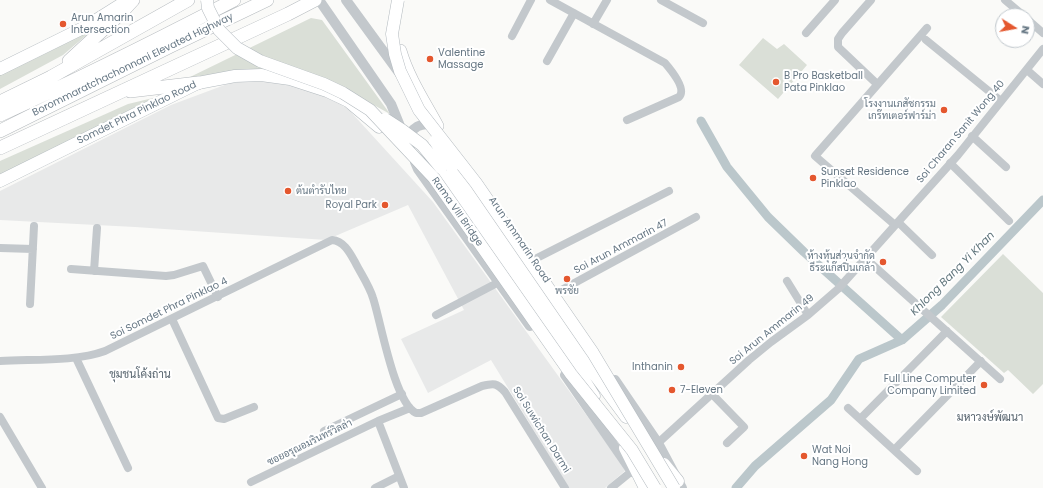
<!DOCTYPE html>
<html>
<head>
<meta charset="utf-8">
<style>
	body { margin:0 }
	#map { position:relative; width:1043px; height:488px; overflow:hidden; background:#fafaf8; font-family:Poppins,sans-serif }
	canvas { display:block }
	.north { position:absolute; left:995px; top:8px; width:40px; height:40px; box-sizing:border-box; background:#fff; border:1px solid #c1c8cd; border-radius:50%; rotate:101deg; font-size:11px; font-weight:700; line-height:16px; text-align:center; color:#657683 }
	.north::after { content:''; display:block; margin:auto; width:14px; height:18px; background:#e4572e; clip-path:polygon(50% 0,100% 100%,50% 72%,0 100%) }
</style>
</head>
<body>
<div id="map">
<canvas width="1043" height="488"></canvas>
<div class="north">N</div>
</div>
<script>
const ctx = document.querySelector('canvas').getContext('2d');
ctx.lineJoin = 'round';
function fillPath(path, color) { ctx.fillStyle = color; ctx.fill(path, 'evenodd'); }
function trace(path, color, width, dash) { ctx.strokeStyle = color; ctx.lineWidth = width; ctx.lineCap = dash ? 'butt' : 'round'; ctx.setLineDash(dash || []); ctx.stroke(path); }
function write(font, color, halo, rows, align = 'center') {
  ctx.font = font + ' Poppins,Sarabun,sans-serif'; ctx.lineWidth = 4; ctx.setLineDash([]); ctx.textBaseline = 'middle'; ctx.strokeStyle = halo; ctx.fillStyle = color; for (const [text, x, y, turn = 0] of rows) {
    ctx.save(); ctx.translate(x, y); ctx.rotate((+turn || 0) * Math.PI / 180); ctx.textAlign = isNaN(turn) ? turn : align; if (halo) ctx.strokeText(text, 0, 0); ctx.fillText(text, 0, 0); ctx.restore();
  }
}
const built = new Path2D(`
	M262,79L289,84L334,99L350,111L433,202L626,470L605,488H569L491,360L428,393L401,339L464,310L408,205L326,240L135,227L0,220V191L171,105L230,83Z`);
const green = new Path2D(`
	M311,18L322,20L390,114L325,78L294,69H253L188,78Z
	M96,27L63,55L0,89V74Z
	M763,38L777,49L784,44L807,65L778,99L739,65Z
	M153,98L115,119L0,175V161L128,104Z
	M1003,254L1043,293V384L1033,394L1008,370L1004,373L941,317Z`);
const canal = new Path2D(`
	M701,121L727,167L768,217L804,252L902,340
	M736,488L755,466L831,400L859,359L902,340L942,305L1043,200`);
const minor = new Path2D(`
	M550,0L665,63C671,70 687,89 679,97L627,120
	M661,0L703,23
	M871,0L842,33L838,39V47L877,84
	M1005,0L1024,16
	M1027,19L1043,33
	M593,24L607,0
	M806,33L835,0
	M512,36L531,0
	M926,40L1001,101
	M547,61L574,13
	M1027,70L1043,84
	M972,136L1006,167
	M950,163L1009,221
	M898,222L932,255
	M895,225L815,156L927,28
	M0,248L33,249
	M865,258L1000,379
	M533,260L669,191
	M71,269L166,276L174,275L203,266L218,297
	M94,271L97,228
	M787,281L808,315
	M556,293L696,217
	M30,304L34,226
	M436,315L499,282
	M172,319L218,418L224,419L254,407
	M76,358L128,468
	M0,361C32,359 75,362 105,351L332,240C344,241 350,253 355,262C361,274 369,285 373,298C381,322 394,402 416,413H421L482,386C494,383 497,383 505,392L565,488
	M712,394L744,427L727,443
	M848,408L917,471
	M0,417L42,488
	M860,419L947,331
	M378,421L404,488
	M324,431L402,394
	M658,443L749,360L771,342L808,315L838,289L958,155L1043,49
	M894,450L981,361
	M251,482L378,421L410,408
	M375,488L399,476
	M611,488L632,471`);
const tertiary = new Path2D(`
	M319,0L391,104L402,131
	M346,0L400,74
	M408,142C410,127 422,121 435,126
	M415,162L418,169L530,326
	M565,375L632,472
	M615,380L658,443L682,488`);
const secondary = new Path2D(`
	M0,69L85,27L128,0
	M452,167L586,363L626,417
	M441,168L558,339L594,396
	M0,181L198,83L235,76L261,75L290,79L327,91L348,101L379,127
	M625,448L645,488
	M664,464L678,481`);
const primary = new Path2D(`
	M400,51C408,78 424,102 437,126
	M69,61L121,13L133,0
	M130,91L198,83
	M0,102L51,77L188,0
	M0,115C79,79 157,40 234,0
	M0,131L171,46L267,0
	M0,148L288,14L315,0`);
const secondaryBridge = new Path2D(`
	M207,0L208,8L219,30L237,48L260,61L324,84L343,93L370,110L434,178L571,374L632,450L655,488
	M398,0L392,34L395,54L400,71L419,110L476,183L593,353L674,488
	M385,119L402,130L422,145L441,168
	M435,141L452,167`);
const markers = [
	[63,24,4,"#e4572e"],
	[430,59,4,"#e4572e"],
	[776,82,4,"#e4572e"],
	[944,110,4,"#e4572e"],
	[813,178,4,"#e4572e"],
	[288,191,4,"#e4572e"],
	[385,205,4,"#e4572e"],
	[883,262,4,"#e4572e"],
	[567,279,4,"#e4572e"],
	[681,367,4,"#e4572e"],
	[984,385,4,"#e4572e"],
	[672,390,4,"#e4572e"],
	[804,456,4,"#e4572e"]
];
const poiNames = [
	["Arun Amarin",71,18],
	["Intersection",71,30],
	["Valentine",438,53],
	["Massage",438,65],
	["B Pro Basketball",784,76],
	["Pata Pinklao",784,88],
	["โรงงานเภสัชกรรม",936,104,"right"],
	["เกร๊ทเตอร์ฟาร์ม่า",936,116,"right"],
	["Sunset Residence",821,172],
	["Pinklao",821,184],
	["ต้นตำรับไทย",296,191],
	["Royal Park",377,205,"right"],
	["ห้างหุ้นส่วนจำกัด",875,256,"right"],
	["ธีระแก๊สปิ่นเกล้า",875,268,"right"],
	["พรชัย",567,291,"center"],
	["Inthanin",673,367,"right"],
	["Full Line Computer",976,379,"right"],
	["Company Limited",976,391,"right"],
	["7-Eleven",680,390],
	["Wat Noi",812,450],
	["Nang Hong",812,462]
];
const streetNames = [
	["Borommaratchachonnani Elevated Highway",133,65,-26],
	["Somdet Phra Pinklao Road",137,113,-26],
	["Soi Charan Sanit Wong 40",961,132,-50],
	["Rama VIII Bridge",457,212,55],
	["Arun Ammarin Road",519,240,56],
	["Soi Arun Ammarin 47",621,247,-28],
	["Soi Somdet Phra Pinklao 4",169,309,-26],
	["Soi Arun Ammarin 49",772,330,-39],
	["Soi Suwichan Darmi",541,430,58],
	["ซอยอรุณอมรินทร์วิลล่า",310,443,-26]
];
const waterNames = [
	["Khlong Bang Yi Khan",953,274,-45]
];
const neighbourhoodNames = [
	["ชุมชนโค้งถ่าน",140,375],
	["มหาวงษ์พัฒนา",990,418]
];
fillPath(built, '#e8e9e9');
fillPath(green, '#dadfd7');
trace(canal, '#bbc7cb', 9);
trace(secondary, '#b3babf', 13);
trace(primary, '#b5babe', 14);
trace(minor, '#c3c8cc', 8);
trace(tertiary, '#c3c8cc', 10);
trace(secondary, '#fff', 12);
trace(primary, '#fff', 13);
trace(secondaryBridge, '#b3babf', 13, []);
trace(secondaryBridge, '#fff', 12);
for (const [x, y, r, color] of markers) { const dot = new Path2D(); dot.arc(x, y, r, 0, 2 * Math.PI); ctx.fillStyle = color; ctx.fill(dot); trace(dot, '#fff', 1.5); }
write('10px', '#657683', '#fff', poiNames, 'left');
write('10px', '#657683', '#fff', streetNames);
write('italic 11px', '#60757c', '#fff', waterNames);
write('11px', '#57646e', '#fff', neighbourhoodNames);
</script>
</body>
</html>
